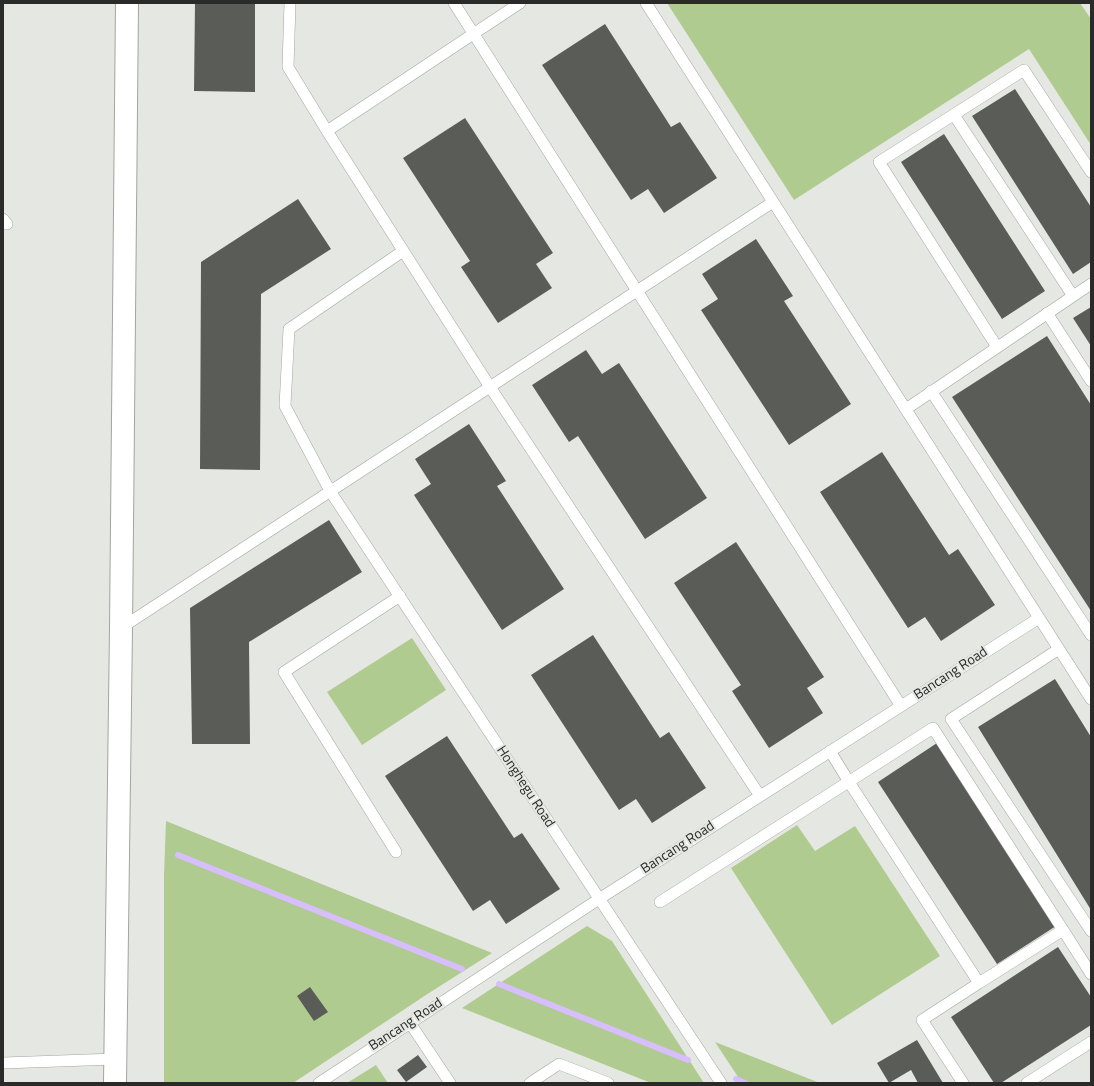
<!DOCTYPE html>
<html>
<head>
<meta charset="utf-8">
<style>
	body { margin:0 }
	#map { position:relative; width:1094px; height:1086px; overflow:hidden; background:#e5e8e2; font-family:"Titillium Web",sans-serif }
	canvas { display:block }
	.frame { position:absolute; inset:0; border:4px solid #2a2b29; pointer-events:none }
</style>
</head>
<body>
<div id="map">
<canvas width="1094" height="1086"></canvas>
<div class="frame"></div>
</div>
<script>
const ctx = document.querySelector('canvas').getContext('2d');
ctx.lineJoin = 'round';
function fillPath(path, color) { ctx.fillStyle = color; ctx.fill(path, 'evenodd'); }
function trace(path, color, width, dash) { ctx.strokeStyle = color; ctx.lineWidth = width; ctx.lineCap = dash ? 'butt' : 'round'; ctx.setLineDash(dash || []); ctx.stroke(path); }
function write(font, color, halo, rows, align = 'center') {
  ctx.font = font + ' "Titillium Web",sans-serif'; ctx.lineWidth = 4; ctx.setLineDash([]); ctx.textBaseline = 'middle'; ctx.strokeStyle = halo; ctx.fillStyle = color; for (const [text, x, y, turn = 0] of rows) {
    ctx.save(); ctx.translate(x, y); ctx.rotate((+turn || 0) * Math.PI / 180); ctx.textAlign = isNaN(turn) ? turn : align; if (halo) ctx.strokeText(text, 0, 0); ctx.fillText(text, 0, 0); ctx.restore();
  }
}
const green = new Path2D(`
	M667,3H1080L1091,19V145L1029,49L794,200Z
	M412,638L446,690L362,745L327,692Z
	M166,821L492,953L429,993L293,1083H164V875Z
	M797,825L815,851L855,826L940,956L832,1025L731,868Z
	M587,926L612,941L704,1083H651L462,1008Z
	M715,1042L820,1083H742Z
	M376,1065L388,1083H347Z`);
const stream = new Path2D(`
	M178,855L462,969
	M499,984L688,1060
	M736,1079L745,1083`);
const building = new Path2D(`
	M195,3H255V92L194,91Z
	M605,24L671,127L680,122L717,178L664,213L648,189L631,200L542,65Z
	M1015,89L1091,207V262L1073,274L972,116Z
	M465,118L553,253L536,264L552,288L498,323L461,267L470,261L403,158Z
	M944,134L1045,291L1002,319L901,162Z
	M298,199L331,249L261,294L260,470L200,469L201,262Z
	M756,239L793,296L784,301L851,404L789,445L701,310L718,299L702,274Z
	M1091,307V346L1073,318Z
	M1047,336L1091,405V611L952,397Z
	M586,350L602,374L619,363L707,498L645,539L578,436L569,442L532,385Z
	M469,424L506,481L497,486L564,589L502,630L414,495L431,484L415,459Z
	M882,452L949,555L958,549L995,605L941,641L925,617L908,628L820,492Z
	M329,520L362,572L249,642L250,744H192L190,608Z
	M736,542L824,677L807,688L823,713L769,748L732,691L741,685L674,583Z
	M593,635L660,738L669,732L706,788L652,823L636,799L619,810L531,675Z
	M1055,679L1091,737V910L978,727Z
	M447,736L514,838L522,833L560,889L506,924L490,900L473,911L385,776Z
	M937,743L1056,926L997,964L878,782Z
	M1058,947L1091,997V1025L1001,1083H994L951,1017Z
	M310,987L328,1012L314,1021L297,996Z
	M917,1040L943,1083H918L911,1070L889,1083L877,1063Z
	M418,1055L427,1067L406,1082L397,1070Z`);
const lane = new Path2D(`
	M290,3L288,67L327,131
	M454,3L901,706
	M520,3L327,131L490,387L760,796
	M646,3L1091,699
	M954,115L1073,296
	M3,219L7,224
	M403,251L289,329L285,406L330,491L721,1083
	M1047,313L1091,381
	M997,347L879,162L1024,70L1091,172
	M931,391L1091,635
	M906,409L1091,284
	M121,628L773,202
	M1059,649L951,719L1091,931
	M396,852L284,672L400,596
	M660,902L933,728L1063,930L979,983L849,782L830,751
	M1063,930L1091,974
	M410,1023L450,1083
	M3,1063L115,1059
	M319,1083L599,899L1039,618
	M530,1083L559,1064L608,1083
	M963,1083L922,1020L979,983
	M1027,1083L1091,1042`);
const street = new Path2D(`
	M115,1083L121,628L127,3`);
const streetNames = [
	["Bancang Road",951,674,-33],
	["Honghegu Road",525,787,57],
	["Bancang Road",678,848,-33],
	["Bancang Road",406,1025,-33]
];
fillPath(green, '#afcb8f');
trace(stream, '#d7befc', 6);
fillPath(building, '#5a5d57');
trace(lane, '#a2a59f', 12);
trace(street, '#a2a59f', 24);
trace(lane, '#fff', 11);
trace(street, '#fff', 22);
write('14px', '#2a2b29', '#e5e8e2', streetNames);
</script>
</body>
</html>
